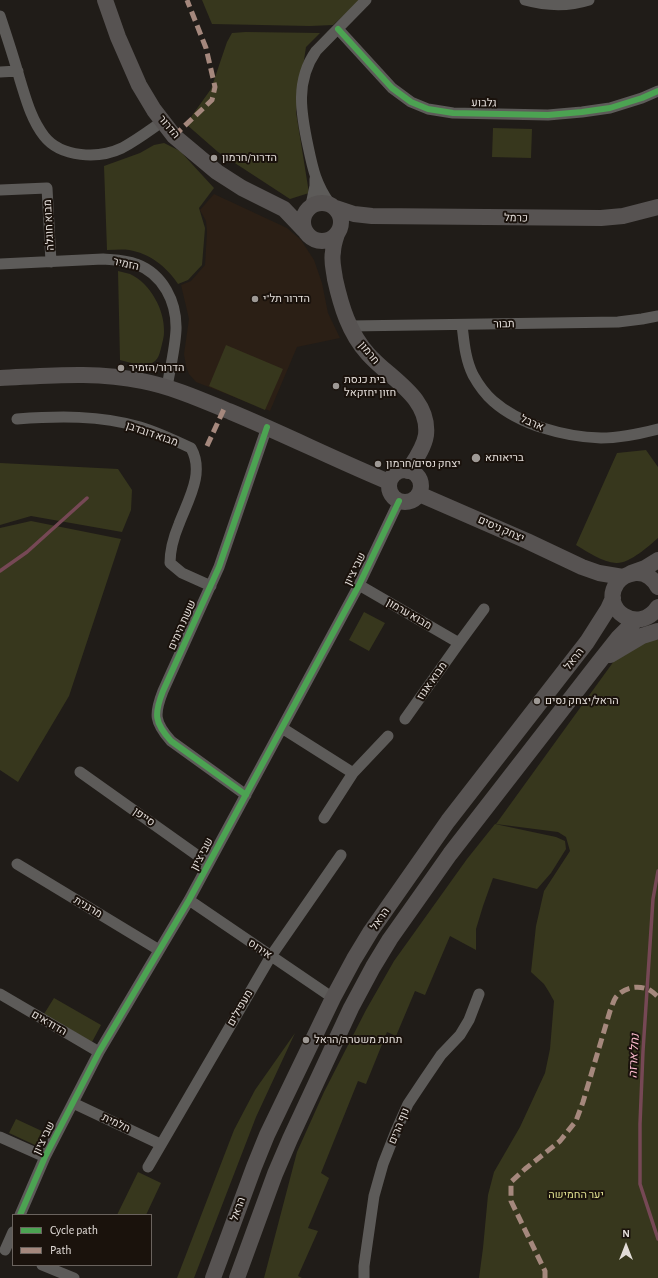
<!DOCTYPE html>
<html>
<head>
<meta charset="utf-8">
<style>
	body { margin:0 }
	#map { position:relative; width:658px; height:1278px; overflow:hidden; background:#201c18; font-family:"Alegreya Sans",sans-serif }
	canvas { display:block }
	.legend { position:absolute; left:12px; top:1214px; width:140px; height:52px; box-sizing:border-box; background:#1a120c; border:1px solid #6a635e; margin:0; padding:5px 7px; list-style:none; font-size:12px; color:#e2dcd8 }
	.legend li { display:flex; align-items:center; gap:8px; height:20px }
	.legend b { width:20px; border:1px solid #6a635e }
	.north { position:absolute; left:606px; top:1226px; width:40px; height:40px; -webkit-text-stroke:3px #1a120c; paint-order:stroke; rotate:0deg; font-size:11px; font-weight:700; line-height:16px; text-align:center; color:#e2dcd8 }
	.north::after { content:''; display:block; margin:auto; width:14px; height:18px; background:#e2dcd8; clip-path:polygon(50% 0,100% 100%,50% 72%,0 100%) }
</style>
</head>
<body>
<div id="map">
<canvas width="658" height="1278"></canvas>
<ul class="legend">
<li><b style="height:5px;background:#4ca352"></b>Cycle path</li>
<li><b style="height:5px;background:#a5887d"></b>Path</li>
</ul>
<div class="north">N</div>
</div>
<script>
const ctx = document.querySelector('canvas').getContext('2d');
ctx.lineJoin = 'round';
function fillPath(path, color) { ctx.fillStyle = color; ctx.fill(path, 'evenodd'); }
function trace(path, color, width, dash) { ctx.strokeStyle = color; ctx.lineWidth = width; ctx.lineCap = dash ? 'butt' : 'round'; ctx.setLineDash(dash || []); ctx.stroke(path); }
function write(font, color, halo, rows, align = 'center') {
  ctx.font = font + ' "Alegreya Sans",Heebo,sans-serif'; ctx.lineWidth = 4; ctx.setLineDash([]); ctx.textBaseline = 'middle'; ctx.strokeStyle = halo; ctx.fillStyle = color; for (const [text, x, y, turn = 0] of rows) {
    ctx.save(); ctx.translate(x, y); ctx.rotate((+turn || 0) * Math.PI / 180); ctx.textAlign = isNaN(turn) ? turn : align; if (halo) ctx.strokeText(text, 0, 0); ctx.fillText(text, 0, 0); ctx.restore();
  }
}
const built = new Path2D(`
	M214,194L287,228L301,240L314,260L322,283L328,313L340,338L297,347L270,411L196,382L189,374L186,366L184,354L189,319L181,285L191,281L205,265L207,232L206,221L200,210Z`);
const green = new Path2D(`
	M202,0H361L333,25L310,26L212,24Z
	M246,32L320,33L306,47L296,112L309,193L290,199L218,152L186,124L211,89L227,42L232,33Z
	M493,128L532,129L531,158L492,157Z
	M164,143L180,151L214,188L199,208L205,228L202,265L188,280L178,284C167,267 149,253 129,250C122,249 114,250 107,250L104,166L140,153L154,145Z
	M118,271C122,272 126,273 130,274C150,283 165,310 164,332C164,336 163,340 162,344C160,352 159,361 150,364C141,367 129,362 120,360Z
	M226,345L283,369L265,410L209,386Z
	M646,450L658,467V538C649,546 629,564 616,563C602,562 588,552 576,545L617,453Z
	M0,463L118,469L132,490L131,510L122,532L31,516L0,525Z
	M31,521L121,539L69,696L18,782L0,770V528Z
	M364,612L385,623L369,651L349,640Z
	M654,637L658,640V1278H479L483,1248L488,1195L494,1172L520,1127L545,1073L550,1049L554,1001L549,992L544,984L531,972L536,926L544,891L570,851L566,837L558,832L496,824L614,661Z
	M495,824L556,837L565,841L566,849L551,873L537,889L493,878L483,906L476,929V950L450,936L425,995L415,991L396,1036L387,1032L366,1084L358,1081L321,1173L329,1178L308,1228L318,1231L298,1276L302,1278H264L297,1152L324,1092L366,1010L394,961L467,859Z
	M54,998L101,1025L92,1042L44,1014Z
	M295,1033L256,1117L194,1278H177L234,1130L255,1090Z
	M16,1119L44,1132L37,1146L9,1133Z
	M138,1172L161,1183L146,1215H117Z`);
const stream = new Path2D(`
	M0,571L27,552L87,498
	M658,871L653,899L643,1051L640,1124V1184L658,1239`);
const street = new Path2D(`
	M525,0C547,6 567,7 589,0
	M0,16C7,37 14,58 20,80C26,99 31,119 44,136C61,158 99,159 122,148C137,140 150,130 163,121
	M338,29L392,88L411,102L428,109L453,113L548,115L582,112L610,108L642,98L658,91
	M0,72L18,71
	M0,190L47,188L51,262
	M330,204C316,184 313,170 308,146C301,113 295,81 316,51L366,0
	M311,205L315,186V179
	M0,264L103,259C114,260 126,260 136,264C163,274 177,302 176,330C175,349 170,369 167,387
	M462,325C464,341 465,359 473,375C478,384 485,394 493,401C520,425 565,437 601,438C620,438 639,434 658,429
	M350,326L618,322L642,319L658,316
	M17,419C58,416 100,415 140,427C157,432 174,440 191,448C205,473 188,500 179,524C174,536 170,550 170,563L182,573L211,586
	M359,585L459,643
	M405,719L459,643L484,609
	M282,728L353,773
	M80,772L208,863
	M246,795L171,741C154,722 154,714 163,691L219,567L267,427
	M324,818L353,773L388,736
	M17,864L159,950
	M189,900L333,998
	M0,994L99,1052
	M73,1103L160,1144
	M0,1137L45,1157
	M148,1167L271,956L341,855
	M20,1215L45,1157L99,1052L189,900L359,585L399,501
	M5,1250L13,1232
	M42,1265L74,1278
	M364,1278V1266L374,1196L383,1164L396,1131L408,1104L424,1080L441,1055L460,1035L469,1020L479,994`);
const secondary = new Path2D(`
	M105,0L118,37L139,85L154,110L174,136L217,172L242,188L284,209L304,230
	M303 222a19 19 0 1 1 38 0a19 19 0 1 1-38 0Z
	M336,208L354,214L372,216L601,218L623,216L658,207
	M337,234C335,240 333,246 333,252C331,261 334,270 335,279C341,306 349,333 368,354C390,379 430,397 426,435C424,448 415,460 408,471
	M0,378C47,376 96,371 142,381C173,387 202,400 231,412C284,434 336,460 389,482
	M389 486a16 16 0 1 1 32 0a16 16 0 1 1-32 0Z
	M419,494L527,541L582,567L599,573L623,577
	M631,573L645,568L658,560
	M658,587C653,578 645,572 635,573C628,574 621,577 617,583C599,609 639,636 658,607
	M610,655L642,636L658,631
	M213,1278L254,1167L267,1135L333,998L354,959L371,931L448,821L587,642L608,609L613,598
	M237,1278L275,1174L290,1139L351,1008L373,967L390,939L450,854L599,662L618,638L636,620`);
const quiet = new Path2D(`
	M174,136L212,100L215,87L206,48L187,0
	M207,446L224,409
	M545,1278V1271L511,1201V1182L525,1169L560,1141L576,1121L583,1102L610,1011C612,1007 613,1001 616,997C624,987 640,984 651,991C653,992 656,995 658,997`);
const cycleway = new Path2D(`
	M338,29L392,88L411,102L428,109L453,113L548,115L582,112L610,108L642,98L658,91
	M246,795L171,741C154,722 154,714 163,691L219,567L267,427
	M20,1215L45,1157L99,1052L189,900L359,585L399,501`);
const markers = [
	[214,158,4,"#9e9995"],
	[255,299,4,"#9e9995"],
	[121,368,4,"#9e9995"],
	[336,386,4,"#9e9995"],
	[476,458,5,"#9e9995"],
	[378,464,4,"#9e9995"],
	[537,701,4,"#9e9995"],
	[306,1040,4,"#9e9995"]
];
const streetNames = [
	["גלבוע",484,103,1],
	["הדרור",169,127,50],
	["כרמל",516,218,1],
	["מבוא חוגלה",49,225,-93],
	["הזמיר",126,264,13],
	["תבור",504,324,-1],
	["חרמון",369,353,50],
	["ארבל",532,423,23],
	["מבוא דובדבן",152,434,19],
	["יצחק ניסים",501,529,24],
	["שבי ציון",355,569,-64],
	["מבוא ערמון",409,614,30],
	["ששת הימים",182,625,-66],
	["הראל",574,659,-52],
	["מבוא אגוז",432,681,-55],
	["סייפן",144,817,35],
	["שבי ציון",202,854,-62],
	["מרגנית",88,907,31],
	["הראל",380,919,-55],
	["אירוס",260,949,34],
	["מעפילים",240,1008,-60],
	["הדודאים",49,1023,30],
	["חלמית",116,1123,25],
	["נוף הרים",399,1126,-67],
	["שבי ציון",44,1138,-64],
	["הראל",238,1209,-70]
];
const poiNames = [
	["הדרור/חרמון",222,158],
	["הדרור תל\"י",263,299],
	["הדרור/הזמיר",129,368],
	["בית כנסת",344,380],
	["חזון יחזקאל",344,393],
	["בריאותא",485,458],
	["יצחק נסים/חרמון",386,464],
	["הראל/יצחק נסים",545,701],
	["תחנת משטרה/הראל",314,1040]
];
const parkNames = [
	["יער החמישה",576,1195]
];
const waterNames = [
	["נחל ארזה",634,1056,-87]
];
fillPath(built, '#2b1f15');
fillPath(green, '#37371d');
trace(stream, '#764855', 3.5);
trace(street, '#5d5b59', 11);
trace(secondary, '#575352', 16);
trace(quiet, '#a5887d', 5, [10, 5]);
trace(cycleway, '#4ca352', 6);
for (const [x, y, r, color] of markers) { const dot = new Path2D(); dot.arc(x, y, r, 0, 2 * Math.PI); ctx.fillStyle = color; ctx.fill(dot); trace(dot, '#1a120c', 1.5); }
write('11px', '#e2dcd8', '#1a120c', streetNames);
write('11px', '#e2dcd8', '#1a120c', poiNames, 'left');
write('11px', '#dede8f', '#1a120c', parkNames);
write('italic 12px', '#fdbbce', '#1a120c', waterNames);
</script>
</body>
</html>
